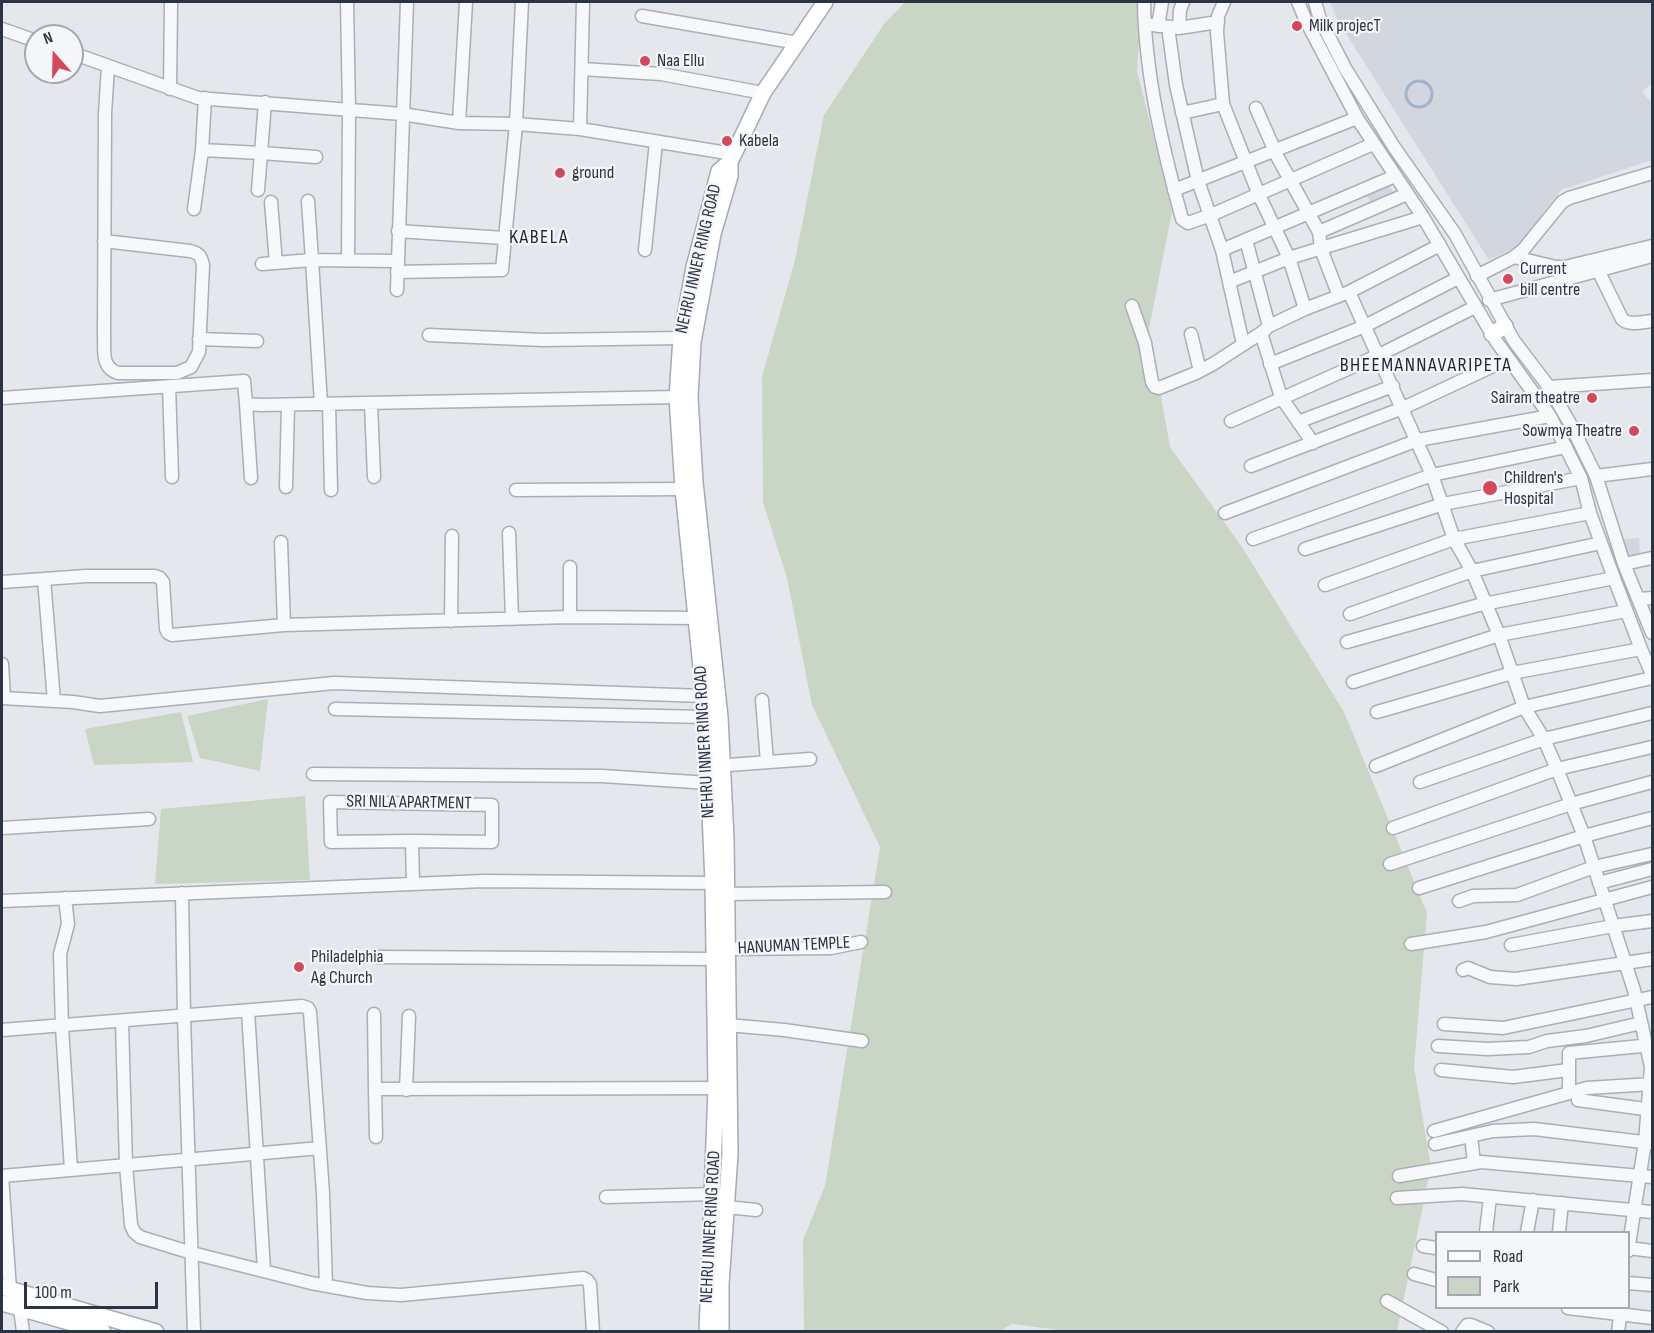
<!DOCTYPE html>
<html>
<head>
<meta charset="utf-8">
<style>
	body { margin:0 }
	#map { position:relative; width:1654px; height:1333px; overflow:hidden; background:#e4e7ec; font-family:"Sofia Sans Condensed",sans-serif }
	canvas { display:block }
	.frame { position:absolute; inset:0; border:3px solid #2b3445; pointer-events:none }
	.legend { position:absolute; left:1435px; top:1231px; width:195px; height:78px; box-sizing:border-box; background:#f4f6f9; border:2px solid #a4a8b1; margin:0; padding:8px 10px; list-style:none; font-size:18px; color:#2b3445 }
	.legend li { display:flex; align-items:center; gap:12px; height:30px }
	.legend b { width:30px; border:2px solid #a4a8b1 }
	.north { position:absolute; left:24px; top:24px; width:60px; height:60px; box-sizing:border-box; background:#f4f6f9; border:2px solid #a4a8b1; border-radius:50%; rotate:340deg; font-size:16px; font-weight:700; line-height:24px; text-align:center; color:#2b3445 }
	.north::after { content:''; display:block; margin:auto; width:21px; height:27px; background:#d1495b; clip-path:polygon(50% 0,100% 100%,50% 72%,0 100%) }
	.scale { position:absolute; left:24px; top:1282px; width:134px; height:27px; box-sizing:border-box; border:3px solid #2b3445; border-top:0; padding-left:8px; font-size:18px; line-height:21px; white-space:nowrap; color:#2b3445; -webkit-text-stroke:4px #f4f6f9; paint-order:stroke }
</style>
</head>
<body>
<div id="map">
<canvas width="1654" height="1333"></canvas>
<div class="frame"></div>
<ul class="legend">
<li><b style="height:8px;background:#fff"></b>Road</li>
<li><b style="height:16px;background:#c9d6c5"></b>Park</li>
</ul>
<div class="north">N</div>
<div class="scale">100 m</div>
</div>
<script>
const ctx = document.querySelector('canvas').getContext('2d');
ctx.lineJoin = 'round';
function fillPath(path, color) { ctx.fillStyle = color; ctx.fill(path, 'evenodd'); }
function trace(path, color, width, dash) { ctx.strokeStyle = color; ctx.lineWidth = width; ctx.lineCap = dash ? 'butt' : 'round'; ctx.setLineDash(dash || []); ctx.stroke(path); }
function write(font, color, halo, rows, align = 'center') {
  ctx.font = font + ' "Sofia Sans Condensed",sans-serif'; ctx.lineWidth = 4.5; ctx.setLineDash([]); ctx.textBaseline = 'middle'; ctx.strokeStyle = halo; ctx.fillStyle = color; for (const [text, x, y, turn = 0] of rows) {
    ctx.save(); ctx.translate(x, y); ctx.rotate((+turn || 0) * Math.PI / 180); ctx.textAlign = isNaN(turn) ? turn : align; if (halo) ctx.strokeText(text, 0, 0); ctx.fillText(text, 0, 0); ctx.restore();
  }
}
const built = new Path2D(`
	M1330,2H1652V83L1642,92L1652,103V160L1561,190L1517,246L1489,260L1338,21Z
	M1389,184L1394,195L1371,204L1367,195Z
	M1639,538L1640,556L1625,558L1623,539Z`);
const green = new Path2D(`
	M905,2H1142L1137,71L1172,211L1149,329L1170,447L1242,547L1344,712L1427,913L1414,1067L1431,1167L1397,1331L1075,1332L1012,1324L998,1332L804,1331L803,1240L825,1186L880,847L812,705L787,578L763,502L762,377L795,260L824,115L884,24Z
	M268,699L260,771L200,758L187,716Z
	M181,712L193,762L94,765L85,729Z
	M305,796L310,880L155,884L161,809Z`);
const stream = new Path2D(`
	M1406 94a13 13 0 1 1 26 0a13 13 0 1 1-26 0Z`);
const minor = new Path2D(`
	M347,2L349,111L348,260
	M1144,2C1145,75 1163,149 1182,219L1188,223L1211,215L1373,144
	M1224,2L1218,16L1217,32L1223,104L1259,195L1289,258L1305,309
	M1298,2L1306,21L1357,118L1423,217L1496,341L1550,416L1581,478L1590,513L1614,578L1641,649L1652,674
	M1315,2L1320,19L1345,68L1394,147L1455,234L1514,341L1549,387L1572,427L1596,476L1624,564L1652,633
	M642,16L798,43
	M1145,24L1179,28L1218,22
	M1158,26L1162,2
	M1168,27L1176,85L1198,181L1222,250L1243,344
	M1179,28L1180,10L1183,2
	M2,29L36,41
	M72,53L198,98L402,114L459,123L516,124L580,129L733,154
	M582,69L661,74L763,93
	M170,89L171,2
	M205,98L202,150L261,153L265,102
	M1256,108L1278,158L1319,232L1321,249L1339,296
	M1182,113L1223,104
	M459,123L466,2
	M580,129L583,2
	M258,190L261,153L316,157
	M1174,190L1357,118
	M271,202L276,263
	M194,209L202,150
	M398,231L504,238
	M1319,232L1407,194
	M1246,240L1269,326L1305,309L1349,292L1440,245
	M104,241L190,251C199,253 201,256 203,265L199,352L191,367L177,373H118C100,367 105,349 104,333L105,114L108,66
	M645,250L656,142
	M1222,250L1395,176
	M1514,257L1556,267H1565L1652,246
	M262,264L312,260L308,201
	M1598,270L1622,319C1629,326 1643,322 1652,321
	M397,272L502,270L516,124L522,2
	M1477,276L1514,257L1523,250L1562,202L1569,198L1652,173
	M1229,282L1289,258L1423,217
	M397,290L407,2
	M1349,292L1432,475L1454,539L1472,571L1499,635L1524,707L1544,739L1557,769L1584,836L1634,990L1651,1067L1645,1142L1628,1251
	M1489,300L1652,256
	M1132,306L1145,343L1152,382L1155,387L1159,388L1196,373L1213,364L1261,333
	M1266,329L1261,333L1281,397L1313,443
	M1191,334L1200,371
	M429,335L543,340L681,338
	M199,339L257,341
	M1270,364L1365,326L1458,278
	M169,386L172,477
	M1549,387L1652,380
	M2,398L244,381L246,404L261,405L677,397
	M246,404L251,478
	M321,404L312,260L397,261
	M329,404L331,490
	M371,404L374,477
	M1231,421L1379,355L1475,307
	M1298,422L1393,386
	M1251,466L1403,408L1508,359
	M1596,476L1652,469
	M286,487L288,405
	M516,490L683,489
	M1225,513L1418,440L1550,416
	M509,533L512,619
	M1253,539L1432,475L1566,447
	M1305,549L1443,504L1581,478
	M1624,564L1652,558
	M44,579L54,701
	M2,582L86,576H155L160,578L163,582L166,629L168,633L172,635L284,625L281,542
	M1325,585L1454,539L1590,513
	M1639,599L1652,598
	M1350,614L1472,571L1601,543
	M570,617V567
	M451,621L452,536
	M284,625L570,617L696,618
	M1347,642L1479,605L1614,578
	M2,664L4,698
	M1353,682L1499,635L1626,611
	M2,698L73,702L100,706L334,683L704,696
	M762,700L767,762
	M335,709L706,717
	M1377,712L1512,673L1641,649
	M715,766L810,759
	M1376,766L1524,707L1652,678
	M313,774L602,776L709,783
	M1420,782L1544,739L1652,713
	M2,828L149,819
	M1393,828L1557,769L1652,747
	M412,841L331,842L330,802L492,805V842L412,841L413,884
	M1390,864L1571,804L1652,782
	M1599,883L1652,869
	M1419,888L1584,836L1652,818
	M182,893L184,1017L194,1332
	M727,894L885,892
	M65,898L68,924L60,954L62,1027L71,1170
	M2,901L484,881L713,883
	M1459,901L1473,896L1517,895L1594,867L1652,854
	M1411,944L1486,932L1652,887
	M1511,945L1613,926L1652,921
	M728,949L831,948L861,942
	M378,957L713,959
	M1463,970L1468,968L1490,977L1516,979L1652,959
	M248,1011L264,1270
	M374,1014L375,1089
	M122,1022L126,1165L131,1225L134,1232L140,1237L192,1253L311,1283L367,1293L401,1295L583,1278L587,1280L590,1284L593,1332
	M1444,1024L1503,1028L1652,997
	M728,1025L784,1030L862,1041
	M2,1030L302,1006L308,1008L310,1012L323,1193L326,1285
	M1438,1046L1487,1049L1529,1047L1547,1041L1586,1036L1641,1023
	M1441,1070L1513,1077L1568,1070
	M406,1090L409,1016
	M1569,1092V1053L1652,1045
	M1578,1100L1652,1110
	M1434,1131L1587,1088L1652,1084
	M1471,1136L1474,1163
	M376,1137L375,1089L725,1088
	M1435,1144L1493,1131L1534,1129L1651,1143
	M2,1176L320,1148
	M2,1176L10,1289L20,1308L23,1332
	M1399,1176L1481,1162L1652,1177
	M606,1197L714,1194
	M1397,1198L1462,1194L1652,1212
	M727,1207L756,1210
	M1486,1232L1490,1197
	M1527,1232L1533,1200
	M1559,1232L1562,1203
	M1423,1246L1436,1248
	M1629,1248L1652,1251
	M1414,1274L1436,1280
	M1628,1283L1652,1285
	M1387,1301L1442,1332
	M1568,1308L1652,1318
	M1462,1332L1467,1325H1471L1488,1332
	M1618,1332L1621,1309`);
const major = new Path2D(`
	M1492,334L1505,326
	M2,1287L156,1332
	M2,1303L103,1332
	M707,1332L716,1088L713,883L706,717L683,489L677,397L681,338L694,267L719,171L730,162
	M721,1332V1284L730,1154L726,839L720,717L695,482L690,397L693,342L713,234L730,176V162L763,93L825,2`);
const markers = [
	[1297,26,6,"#d1495b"],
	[645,61,6,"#d1495b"],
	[727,141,6,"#d1495b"],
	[560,173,6,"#d1495b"],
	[1508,279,6,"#d1495b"],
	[1592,398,6,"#d1495b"],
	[1634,431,6,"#d1495b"],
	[1490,488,8,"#d1495b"],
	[299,967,6,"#d1495b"]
];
const poiNames = [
	["Milk projecT",1309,26],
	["Naa Ellu",657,61],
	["Kabela",739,141],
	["ground",572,173],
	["Current",1520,269],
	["bill centre",1520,290],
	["Sairam theatre",1580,398,"right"],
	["Sowmya Theatre",1622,431,"right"],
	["Children's",1504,478],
	["Hospital",1504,499],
	["Philadelphia",311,957],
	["Ag Church",311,978]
];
const streetNames = [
	["NEHRU INNER RING ROAD",699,259,-77],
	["NEHRU INNER RING ROAD",705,742,-93],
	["SRI NILA APARTMENT",409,803,1],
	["HANUMAN TEMPLE",794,946,-3],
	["NEHRU INNER RING ROAD",711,1227,-87]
];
const neighbourhoodNames = [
	["KABELA",539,238],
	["BHEEMANNAVARIPETA",1426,366]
];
fillPath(built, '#d2d6de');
fillPath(green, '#c9d6c5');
trace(stream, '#9fb4cc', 3);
trace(minor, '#a9aeb7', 15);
trace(major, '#a3abb8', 18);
trace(minor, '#f7f8fa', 12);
trace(major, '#fff', 15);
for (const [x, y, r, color] of markers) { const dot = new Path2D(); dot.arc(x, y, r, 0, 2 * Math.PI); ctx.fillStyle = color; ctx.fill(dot); trace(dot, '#f4f6f9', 2); }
write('18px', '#2b3445', '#f4f6f9', poiNames, 'left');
write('18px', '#2b3445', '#f4f6f9', streetNames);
ctx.letterSpacing = '1.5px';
write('20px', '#1d2536', '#f4f6f9', neighbourhoodNames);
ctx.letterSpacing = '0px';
</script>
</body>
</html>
